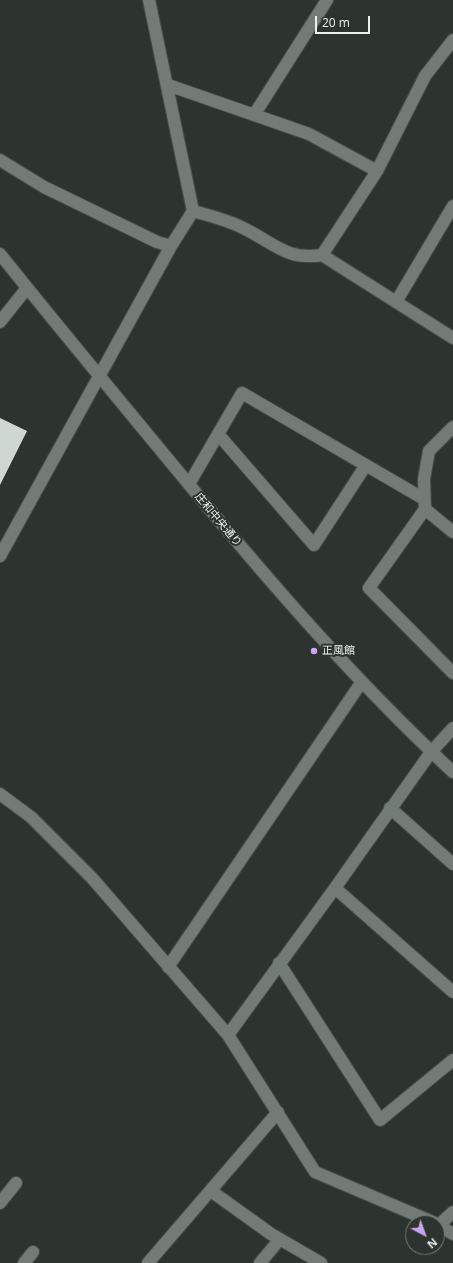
<!DOCTYPE html>
<html>
<head>
<meta charset="utf-8">
<style>
	body { margin:0 }
	#map { position:relative; width:453px; height:1263px; overflow:hidden; background:#2d342f; font-family:"Open Sans",sans-serif }
	canvas { display:block }
	.north { position:absolute; left:405px; top:1215px; width:40px; height:40px; box-sizing:border-box; background:#2d342f; border:1px solid #797f7b; border-radius:50%; rotate:139deg; font-size:11px; font-weight:700; line-height:16px; text-align:center; color:#ecf0ed }
	.north::after { content:''; display:block; margin:auto; width:14px; height:18px; background:#c8a5ef; clip-path:polygon(50% 0,100% 100%,50% 72%,0 100%) }
	.scale { position:absolute; left:315px; top:16px; width:55px; height:18px; box-sizing:border-box; border:2px solid #ecf0ed; border-top:0; padding-left:5px; font-size:12px; line-height:14px; white-space:nowrap; color:#ecf0ed; -webkit-text-stroke:3px #2d342f; paint-order:stroke }
</style>
</head>
<body>
<div id="map">
<canvas width="453" height="1263"></canvas>
<div class="north">N</div>
<div class="scale">20 m</div>
</div>
<script>
const ctx = document.querySelector('canvas').getContext('2d');
ctx.lineJoin = 'round';
function fillPath(path, color) { ctx.fillStyle = color; ctx.fill(path, 'evenodd'); }
function trace(path, color, width, dash) { ctx.strokeStyle = color; ctx.lineWidth = width; ctx.lineCap = dash ? 'butt' : 'round'; ctx.setLineDash(dash || []); ctx.stroke(path); }
function write(font, color, halo, rows, align = 'center') {
  ctx.font = font + ' "Open Sans","Noto Sans JP",sans-serif'; ctx.lineWidth = 4; ctx.setLineDash([]); ctx.textBaseline = 'middle'; ctx.strokeStyle = halo; ctx.fillStyle = color; for (const [text, x, y, turn = 0] of rows) {
    ctx.save(); ctx.translate(x, y); ctx.rotate((+turn || 0) * Math.PI / 180); ctx.textAlign = isNaN(turn) ? turn : align; if (halo) ctx.strokeText(text, 0, 0); ctx.fillText(text, 0, 0); ctx.restore();
  }
}
const building = new Path2D(`
	M0,418L27,431L0,485Z`);
const minor = new Path2D(`
	M168,85L309,134L377,171
	M254,115L327,0
	M0,160L44,187L157,242L171,246
	M193,211C210,216 228,220 243,228C273,242 286,261 322,255L453,338
	M322,255L377,171L425,76L453,40
	M396,302L453,206
	M453,427L429,451L424,479L425,509L369,588L453,673
	M218,434L314,545L366,465
	M189,484L242,393L424,499
	M425,509L453,532
	M0,556L171,246L193,211L149,0
	M0,794L31,817L92,878L228,1035L315,1172L435,1223
	M390,808L453,864
	M335,888L453,992
	M279,963L380,1120L453,1060
	M168,967L361,683
	M228,1035L335,888L431,752L453,728
	M211,1191L271,1234L321,1263
	M0,1203L16,1183
	M437,1224L453,1234
	M439,1225L453,1212
	M24,1263L33,1252
	M148,1263L278,1112
	M260,1263L280,1239`);
const tertiary = new Path2D(`
	M0,254C60,329 121,402 182,476C268,580 354,680 453,772
	M0,322L27,288`);
const markers = [
	[314,651,4,"#c8a5ef"]
];
const streetNames = [
	["庄和中央通り",218,520,50]
];
const poiNames = [
	["正風館",322,651]
];
fillPath(building, '#ced7d0');
trace(minor, '#494f4a', 14);
trace(tertiary, '#494f4a', 14);
trace(minor, '#737b75', 12);
trace(tertiary, '#737b75', 12);
for (const [x, y, r, color] of markers) { const dot = new Path2D(); dot.arc(x, y, r, 0, 2 * Math.PI); ctx.fillStyle = color; ctx.fill(dot); trace(dot, '#2d342f', 1.5); }
write('11px', '#ecf0ed', '#2d342f', streetNames);
write('11px', '#ecf0ed', '#2d342f', poiNames, 'left');
</script>
</body>
</html>
